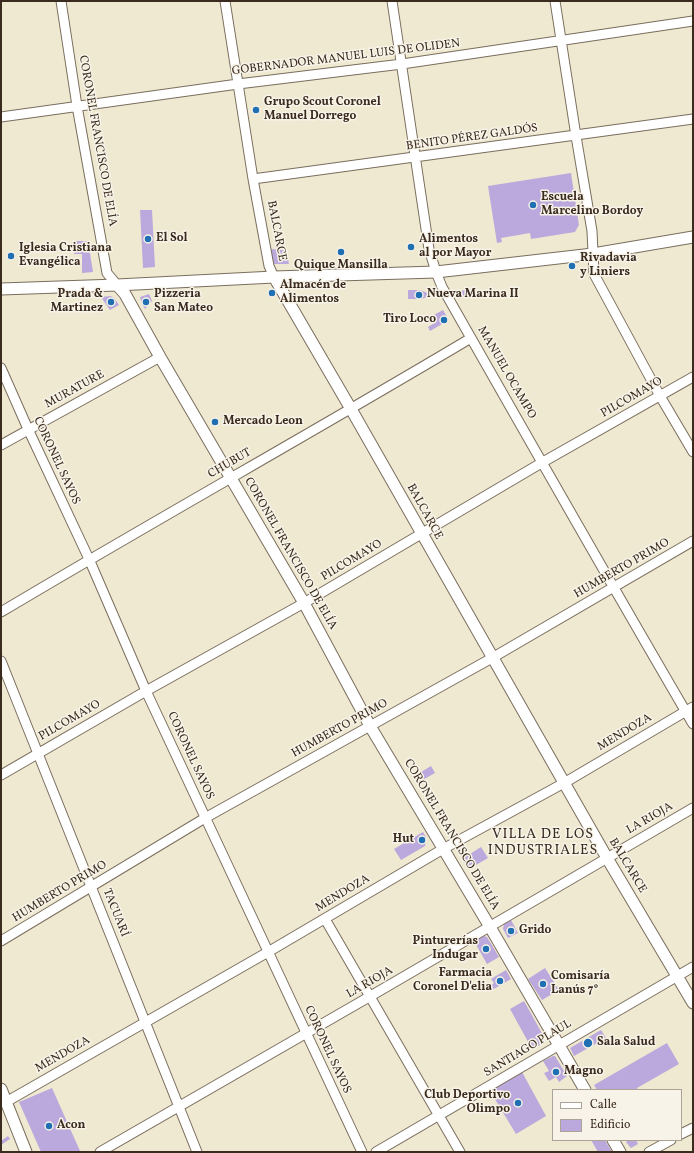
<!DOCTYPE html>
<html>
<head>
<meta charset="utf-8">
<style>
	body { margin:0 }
	#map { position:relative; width:694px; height:1153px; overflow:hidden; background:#efe9d2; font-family:Vollkorn,serif }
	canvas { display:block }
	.frame { position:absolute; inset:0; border:2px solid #3b2a1e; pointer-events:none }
	.legend { position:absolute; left:552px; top:1089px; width:130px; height:52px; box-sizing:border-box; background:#f7f3e8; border:1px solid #aca397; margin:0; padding:5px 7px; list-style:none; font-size:12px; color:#3b2a1e }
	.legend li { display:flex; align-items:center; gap:8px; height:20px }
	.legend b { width:20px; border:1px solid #aca397 }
</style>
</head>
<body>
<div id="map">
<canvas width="694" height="1153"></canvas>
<div class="frame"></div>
<ul class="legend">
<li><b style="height:5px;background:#fff"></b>Calle</li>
<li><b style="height:11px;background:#bba8dc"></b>Edificio</li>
</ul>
</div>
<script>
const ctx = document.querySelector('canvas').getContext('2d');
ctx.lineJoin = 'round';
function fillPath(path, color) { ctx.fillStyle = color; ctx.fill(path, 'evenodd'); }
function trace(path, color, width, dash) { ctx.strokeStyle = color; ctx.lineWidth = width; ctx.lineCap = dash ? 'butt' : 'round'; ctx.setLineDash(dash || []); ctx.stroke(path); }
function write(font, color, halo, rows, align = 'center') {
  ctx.font = font + ' Vollkorn,serif'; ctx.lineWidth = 3; ctx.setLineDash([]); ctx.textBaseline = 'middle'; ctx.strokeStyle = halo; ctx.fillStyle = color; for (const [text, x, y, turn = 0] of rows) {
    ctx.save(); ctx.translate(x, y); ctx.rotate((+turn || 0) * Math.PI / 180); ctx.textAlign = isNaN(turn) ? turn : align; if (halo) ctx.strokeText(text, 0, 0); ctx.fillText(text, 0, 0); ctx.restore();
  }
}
const building = new Path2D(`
	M571,173L579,225L575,232L531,239L530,233L501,238L502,242L497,243L488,186Z
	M140,210H152L155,267L143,268Z
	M76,241H88L93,272L82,273V254H74Z
	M270,249L286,250L289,264H273Z
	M408,290H420L430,294V296L421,299H408Z
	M468,290L470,293L459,299L456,294L458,291Z
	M149,294L152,301L145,309L142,304L140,297Z
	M111,296L115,299L119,305L110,310L101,297Z
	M443,310L449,320L430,331L428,327L436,322L432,316Z
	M431,766L435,773L419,782L416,775Z
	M423,832L426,837L425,846L401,860L394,849Z
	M481,847L488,858L469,869L462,859Z
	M511,920L518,933L508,938L503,929L504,924Z
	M484,936L487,937L499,957L487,964L474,941Z
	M545,968L559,990L542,1000L528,979Z
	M506,970L511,979L492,990L490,986L494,983L491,979Z
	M524,1001L543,1035L542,1044L532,1049L510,1009Z
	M601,1030L606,1038L574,1056L570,1048Z
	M667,1043L679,1064L637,1088L638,1090H597L594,1085Z
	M553,1056H555L567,1076L559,1082L556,1077L549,1081L544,1073L549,1071L543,1061Z
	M522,1072L546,1116L516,1134L490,1091Z
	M52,1088L80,1151L76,1152H41L19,1102Z
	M8,1136L10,1139L1,1145V1141Z
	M591,1140H605L612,1152H598Z
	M629,1140H636L638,1144L631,1148L630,1147L626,1142Z`);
const minor = new Path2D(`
	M61,1L77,106L107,273L117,285
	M225,1L253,179L269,266L274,277
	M392,1L429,249L436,272L442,287C525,433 608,579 693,724
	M555,1L576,136L592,231L594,274L660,396L693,452
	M1,117L238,84L402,64L693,21
	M253,179L693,119
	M1,368L28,429L89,559L146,691L362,1152
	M1,445L160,357
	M1,612C157,519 315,431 471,338
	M1,661L197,1152
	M1,775L146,691L304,603L543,462L693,377
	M325,919L460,1152
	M1,941L205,818L492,658L693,541
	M6,1102L268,952L443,849L564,783L693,707
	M681,1134L693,1128
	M100,1152L369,997L693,808
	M376,1152L693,967
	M649,1152L671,1140`);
const tertiary = new Path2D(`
	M274,277L351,409L607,858L693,1003
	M117,285L125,294L160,357L304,603L370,726L490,927L585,1090
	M1,289L117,285L274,277L436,272L593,254L693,237
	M1,1089L26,1152
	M613,1140L620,1152`);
const markers = [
	[256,110,4,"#1f6fb2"],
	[533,205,4,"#1f6fb2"],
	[148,239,4,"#1f6fb2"],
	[411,247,4,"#1f6fb2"],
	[341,252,4,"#1f6fb2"],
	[11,256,4,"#1f6fb2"],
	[572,266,4,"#1f6fb2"],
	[272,293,4,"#1f6fb2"],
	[419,295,4,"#1f6fb2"],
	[111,302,4,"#1f6fb2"],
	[146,302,4,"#1f6fb2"],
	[444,320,4,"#1f6fb2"],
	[215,422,4,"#1f6fb2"],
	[422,840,4,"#1f6fb2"],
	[511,931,4,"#1f6fb2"],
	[486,949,4,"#1f6fb2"],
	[500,981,4,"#1f6fb2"],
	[543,984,4,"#1f6fb2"],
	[588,1043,5,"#1f6fb2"],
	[556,1072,4,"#1f6fb2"],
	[518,1103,4,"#1f6fb2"],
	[49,1126,4,"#1f6fb2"]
];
const streetNames = [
	["GOBERNADOR MANUEL LUIS DE OLIDEN",346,58,-7],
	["BENITO PÉREZ GALDÓS",472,138,-8],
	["CORONEL FRANCISCO DE ELÍA",97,141,80],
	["BALCARCE",276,231,79],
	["MANUEL OCAMPO",506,373,60],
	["MURATURE",75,390,-29],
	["PILCOMAYO",632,398,-30],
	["CORONEL SAYOS",56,461,65],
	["CHUBUT",230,464,-30],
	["BALCARCE",424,512,61],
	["CORONEL FRANCISCO DE ELÍA",290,554,60],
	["PILCOMAYO",352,561,-31],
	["HUMBERTO PRIMO",622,569,-30],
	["PILCOMAYO",70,721,-30],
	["HUMBERTO PRIMO",340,729,-29],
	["MENDOZA",625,733,-31],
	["CORONEL SAYOS",190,756,65],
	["LA RIOJA",650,819,-30],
	["CORONEL FRANCISCO DE ELÍA",451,835,59],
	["BALCARCE",627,866,59],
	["HUMBERTO PRIMO",60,892,-31],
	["MENDOZA",343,894,-31],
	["TACUARÍ",115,913,68],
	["LA RIOJA",370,983,-30],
	["SANTIAGO PLAUL",528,1049,-31],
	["CORONEL SAYOS",327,1050,65],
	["MENDOZA",63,1055,-30]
];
const poiNames = [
	["Grupo Scout Coronel",264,103],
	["Manuel Dorrego",264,117],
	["Escuela",541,198],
	["Marcelino Bordoy",541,212],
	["El Sol",156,239],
	["Alimentos",419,240],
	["al por Mayor",419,254],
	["Iglesia Cristiana",19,249],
	["Evangélica",19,263],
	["Rivadavia",580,259],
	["y Liniers",580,273],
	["Quique Mansilla",341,266,"center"],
	["Almacén de",280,286],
	["Alimentos",280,300],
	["Prada &",103,295,"right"],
	["Martinez",103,309,"right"],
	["Pizzeria",154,295],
	["San Mateo",154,309],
	["Nueva Marina II",427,295],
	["Tiro Loco",436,320,"right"],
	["Mercado Leon",223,422],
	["Hut",414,840,"right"],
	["Grido",519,931],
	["Pinturerías",478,942,"right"],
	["Indugar",478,956,"right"],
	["Farmacia",492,974,"right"],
	["Coronel D'elia",492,988,"right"],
	["Comisaría",551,977],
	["Lanús 7°",551,991],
	["Sala Salud",597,1043],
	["Magno",564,1072],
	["Club Deportivo",510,1096,"right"],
	["Olimpo",510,1110,"right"],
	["Acon",57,1126]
];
const quarterNames = [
	["VILLA DE LOS",543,835],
	["INDUSTRIALES",543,851]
];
fillPath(building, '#bba8dc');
trace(minor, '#7a6d5d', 11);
trace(tertiary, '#7a6d5d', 13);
trace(minor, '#fff', 9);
trace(tertiary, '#fff', 11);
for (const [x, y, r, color] of markers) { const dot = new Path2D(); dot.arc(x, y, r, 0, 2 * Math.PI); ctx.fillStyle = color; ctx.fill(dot); trace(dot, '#f7f3e8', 1.5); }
write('12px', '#3b2a1e', '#f7f3e8', streetNames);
write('bold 12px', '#3b2a1e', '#f7f3e8', poiNames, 'left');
ctx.letterSpacing = '1px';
write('14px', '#3b2a1e', '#f7f3e8', quarterNames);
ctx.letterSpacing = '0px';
</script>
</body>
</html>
